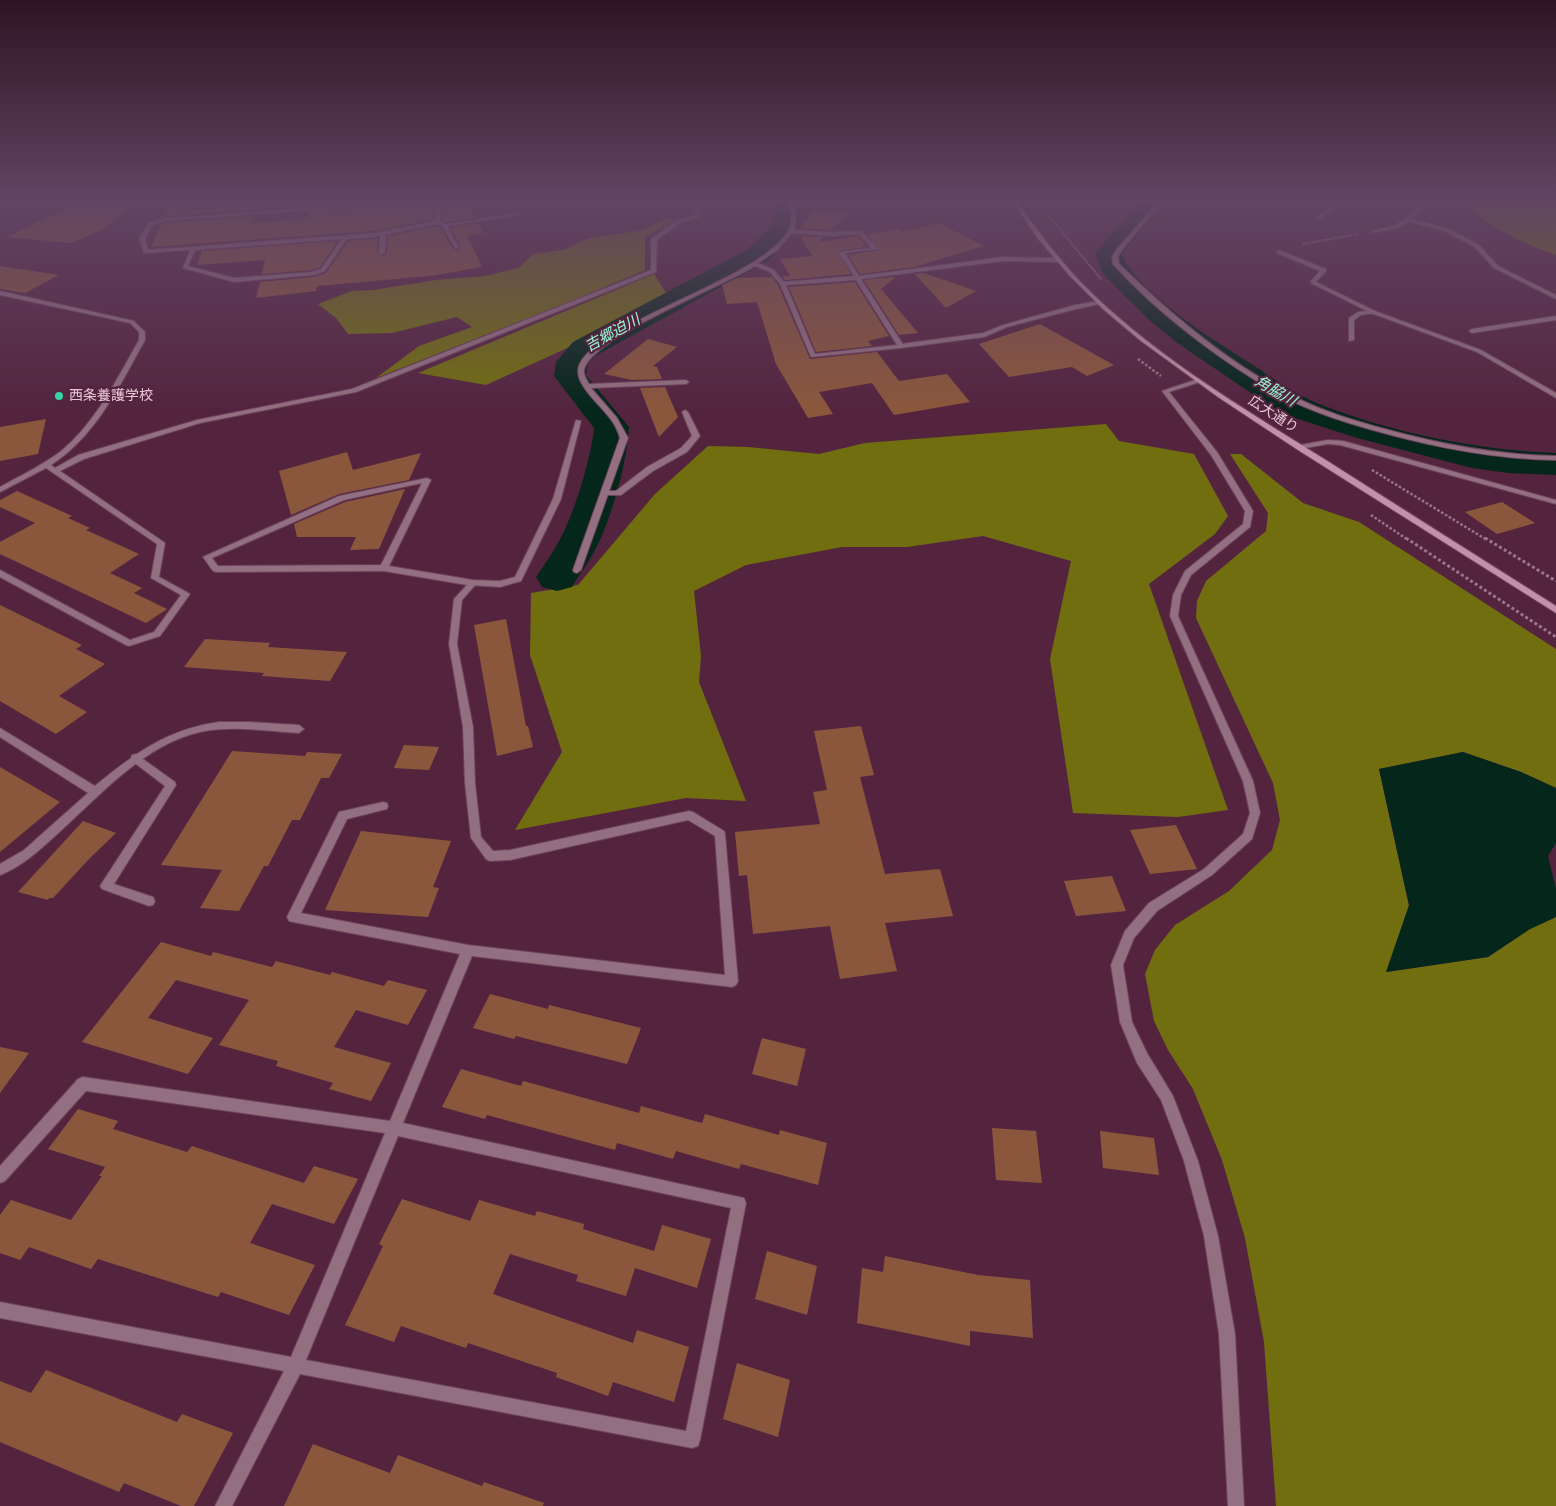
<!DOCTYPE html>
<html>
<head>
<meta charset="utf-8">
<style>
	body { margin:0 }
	canvas { display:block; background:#54243f }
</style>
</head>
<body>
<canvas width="1556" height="1506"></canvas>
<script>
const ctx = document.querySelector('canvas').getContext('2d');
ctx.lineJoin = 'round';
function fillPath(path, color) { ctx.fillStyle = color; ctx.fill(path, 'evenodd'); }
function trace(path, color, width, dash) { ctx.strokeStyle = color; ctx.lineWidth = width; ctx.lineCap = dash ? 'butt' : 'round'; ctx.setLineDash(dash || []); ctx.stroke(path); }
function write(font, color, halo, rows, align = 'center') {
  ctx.font = font + ' "Roboto Condensed","Noto Sans JP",sans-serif'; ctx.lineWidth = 4.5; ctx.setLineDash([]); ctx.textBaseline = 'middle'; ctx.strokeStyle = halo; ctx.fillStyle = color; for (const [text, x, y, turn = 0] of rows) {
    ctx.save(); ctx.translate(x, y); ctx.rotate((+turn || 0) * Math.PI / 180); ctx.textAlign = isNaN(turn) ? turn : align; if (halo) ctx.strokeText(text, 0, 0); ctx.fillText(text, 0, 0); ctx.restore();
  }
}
const forest = new Path2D(`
	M1459,199H1556V255C1520,243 1486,225 1459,199Z
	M667,218L674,221L645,237V270L569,302L376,378L419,346L472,327L457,317L392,333L348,334L337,319L318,304L352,291L373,290L436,280L485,276L518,268L534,254L567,249L586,239L643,230Z
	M654,274L668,296L609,329L486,385L418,373Z
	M1106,424L1119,441L1194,454L1228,516L1215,534L1149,584L1228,810L1178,817L1073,813L1050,659L1071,561L983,536L907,547H842L746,565L694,591L701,656L699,682L746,801L686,798L515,830L562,752L530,655L531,593L578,585L655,494L708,446L748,447L819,454L865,443Z
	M1230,454H1241L1303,503L1359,522L1556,649V788L1521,772L1463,752L1379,769L1409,906L1387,972L1488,957L1530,929L1556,917V1506H1276L1264,1342L1245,1238L1222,1160L1193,1089L1168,1050L1154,1021L1145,974L1155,950L1175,925L1229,891L1272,850L1280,820L1273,783L1196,618L1197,601L1206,581L1266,531L1268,513Z`);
const water = new Path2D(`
	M1463,752L1521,772L1556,788V843L1548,856L1556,889V917L1530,929L1488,957L1386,972L1409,905L1379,769Z`);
const river = new Path2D(`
	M772,199H796L800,220L796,231L768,261L595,356L588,364L586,375L629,427C627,461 614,509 600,540C593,556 581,572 572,587L557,591L542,587L536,577C544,565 552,554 559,541C574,515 591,458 594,428L554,376L556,362L573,342L748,249C770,229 776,230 772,199Z
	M1142,199H1167L1122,254C1130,277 1164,303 1184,319C1206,336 1230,350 1253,365C1274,379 1295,394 1319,404C1393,433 1477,450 1556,453V475L1508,473L1472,468L1357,438L1295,418L1270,406L1176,342L1148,319L1103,274L1095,253Z`);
const building = new Path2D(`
	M172,199H192L190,210L255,204L254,210L165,216Z
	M312,199H384L310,206Z
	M402,199H425L434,207L433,219L375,231L151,247L161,224L165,223L252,216L251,223L308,218L309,212L368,208Z
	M435,199H460V208L470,206L475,218L447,222L442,220L441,205Z
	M78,201L130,206L102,230L71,243L8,237Z
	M812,210L849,214L831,230L800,228Z
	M478,223L483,233L467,236L482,267L430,276L317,286L316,291L256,298L260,282L314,277L326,273L348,241L378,238L377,252L383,256L387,252L388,236L436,226L441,228L453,249L459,250L461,247L450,228Z
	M939,223L984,246L914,267L860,274L848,255L879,250L867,234L899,229L903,232Z
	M800,236L823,237L818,242L858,236L867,247L837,251L851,274L785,280L782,276H790L780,259L812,256Z
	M338,241L320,267L311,270L262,274L265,260L197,265L202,251Z
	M0,266L59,275L25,293L0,289Z
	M924,273L976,291L946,308L915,274Z
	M772,277L778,285L810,359L877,352L899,381L947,374L970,402L894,415L872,383L819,392L833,414L808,418L776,364L757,302L727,304L722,285L737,278Z
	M895,277L881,289L918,333L899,335L864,280Z
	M855,282L889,336L868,341L872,346L816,352L789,287Z
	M1040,324L1114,365L1087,376L1072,367L1009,377L979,344Z
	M648,339L677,347L653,366L657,367L662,379L632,380L604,374Z
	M665,387L678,417L659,437L640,388Z
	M46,419L38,454L0,461V427Z
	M347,452L353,470L421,453L409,480L339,494L291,515L279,471Z
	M405,489L379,549L350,550L356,537H297L294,524L345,502Z
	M17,491L72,516L68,518L90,528L86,530L139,554L110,573L142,588L134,593L167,609L146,623L0,554V542L35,523L0,507V500Z
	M1502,502L1535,523L1497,534L1465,512Z
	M0,605L82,645L76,649L105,664L59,696L87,712L56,734L0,701Z
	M506,619L526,726H528L533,747L497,756L474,625Z
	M205,639L270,643L268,647L347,652L330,681L262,676L264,673L184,667Z
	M861,726L874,775L860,777L885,874L940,869L953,916L885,923L897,971L840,979L830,926L753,934L747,875L739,876L735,832L820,824L813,792L827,790L814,731Z
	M404,745L439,747L429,770L394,768Z
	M232,751L305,756L307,752L342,754L329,778H321L300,820H292L268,866H264L239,911L200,908L222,870L161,865Z
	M0,767L60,802L0,852Z
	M83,821L116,833L89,859L53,898H49L48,900L18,892Z
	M1176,825L1197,869L1150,874L1130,830Z
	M361,831L451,841L433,887L439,888L428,917L325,910Z
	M1112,876L1126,911L1076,916L1064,881Z
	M161,942L211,956L213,952L272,967L276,961L330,975L332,972L384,986L388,980L427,990L408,1025L356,1010L334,1047L391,1063L371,1101L329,1089L333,1083L276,1066L278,1061L219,1045L249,1000L176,980L148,1018L213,1038L188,1074L82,1042Z
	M490,994L548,1009L549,1005L641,1028L627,1064L516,1036L514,1039L473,1028Z
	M762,1038L806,1049L797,1086L752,1074Z
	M0,1047L29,1053L0,1093Z
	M461,1069L521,1086L523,1081L639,1113L641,1106L702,1123L705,1114L779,1135L780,1130L827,1143L818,1185L741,1164L739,1169L676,1151L673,1159L617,1143L615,1150L487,1115L485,1119L442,1107Z
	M78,1109L118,1121L113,1129L187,1152L192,1146L304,1183L314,1166L358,1179L334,1224L272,1204L250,1243L315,1265L289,1315L221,1292L218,1297L98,1259L91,1269L29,1247L20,1260L0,1253V1215L11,1200L71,1220L102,1176H99L105,1167L48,1149Z
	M992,1128L1036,1131L1042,1183L996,1180Z
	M1100,1131L1154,1138L1159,1175L1103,1168Z
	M402,1199L470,1221L479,1200L535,1216L537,1211L584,1224L583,1229L654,1251L662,1225L711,1239L697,1288L635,1268L626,1296L576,1281L578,1275L510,1254L493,1294L633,1343L637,1330L689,1347L674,1402L613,1382L608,1396L556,1377L557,1373L468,1343L466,1348L401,1326L394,1342L345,1325L383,1246L379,1244Z
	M767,1251L817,1266L807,1315L755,1299Z
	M885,1256L978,1275L1030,1280L1033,1338L970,1331V1346L857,1323L862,1268L883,1272Z
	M737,1363L790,1380L778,1437L723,1419Z
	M46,1370L177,1422L182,1414L233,1433L194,1506H181L124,1483L119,1492L0,1442V1381L31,1393Z
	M313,1444L390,1473L398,1455L482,1486L484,1482L544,1503L543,1506H284Z`);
const pathFar2 = new Path2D(`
	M1035,199L1101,279
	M1303,244L1358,234`);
const pathFar1 = new Path2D(`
	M1138,359L1161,376
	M1372,470L1487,540
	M1371,515L1408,540`);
const path = new Path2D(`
	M1406,538L1556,637
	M1485,538L1556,581`);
const lane = new Path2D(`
	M557,199H562L566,202L562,203Z
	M1333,199L1345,201L1322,218H1318V216L1339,201Z
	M516,213L518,215L444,227L441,225Z
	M380,232L386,237L385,252L382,254L379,252L380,237L377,234Z
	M1098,301L1100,302V304L1076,309L1007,327L984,337L901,348L898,346L901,344L983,333L1003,325L1075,305Z
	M1373,310L1375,311V313L1361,315L1354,320V340L1349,341V318L1358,312Z
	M685,410L688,412L700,436L687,452L653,471L621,495H602V491H616L647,467L681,448L692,436L682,412Z
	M576,420L581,421L561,499L521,581L500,587L470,585V581L473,580L500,581L515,577L553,499Z
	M136,754L175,782L176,785L114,884L153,897L155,901L153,905L149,906L102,889L100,886L165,786L132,761L131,758L132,755Z`);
const street = new Path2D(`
	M392,199H400L368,206L165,221L153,225L145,238L148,250L375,233L435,221L436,206L427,199H432L440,206V221L446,224L459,248H455L442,226L436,224L375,237L347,239L325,271L314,275L234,282L183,268L190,250L144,253L139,238L149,223L165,218L368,204ZM342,239L321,269L311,272L234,278L188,266L195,250Z
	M699,199H703L699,217L680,223L657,240L656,272L356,392L200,423L84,459L60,471L165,543L159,577L190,594L160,636L129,646L126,645L0,577V570L130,640L154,632L181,595L151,578L157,544L46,468L0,492V487C20,476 41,466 60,452C95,424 117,379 139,340V332L130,323L0,295V291L134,321L145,332V340C120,385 96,436 51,465L55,468L78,455L197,420L352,389L651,270V239L676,221L695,215Z
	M789,199H793C795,210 798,219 794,230L832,232L862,231L878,249L845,253L859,276L1003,257L1059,258L1062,260L1059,262L1003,261L861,279L904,346L901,348L811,357L780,284L770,272L755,266C724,286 590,338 584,370C583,375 587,380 589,384L686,380L689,382L686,384L591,388L617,418L628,438L581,570L577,573L574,572L573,570L620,438C618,432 616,426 612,421C603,407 579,389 578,372C577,327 766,280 789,229C794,219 790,208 789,199ZM792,233L832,236L859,234L871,248L838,252L854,276L784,282L774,270L758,263L776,251ZM856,280L897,345L815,354L786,285Z
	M1161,199H1165L1121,251L1118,257L1119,264C1173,316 1231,366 1299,399C1325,412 1353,420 1381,428C1439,444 1496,455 1556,456V460C1496,459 1438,448 1380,432C1351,424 1321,415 1294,402C1233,371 1159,315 1113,264L1112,257L1117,249Z
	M1417,199H1421L1423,205L1412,219L1449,229L1479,245L1498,266L1556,295V299L1494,268L1475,247L1445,231L1409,222L1398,228L1372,233V231C1394,226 1404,224 1419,205Z
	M1277,251H1281L1326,269V271L1316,282L1375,311L1481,350L1556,393V398L1477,352L1371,313L1311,283V281L1320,271L1277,253Z
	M1556,316V320L1472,333L1469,331L1472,329Z
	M1198,379L1200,380V382L1169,392L1217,452L1253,511L1250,527L1191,575L1181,595L1178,616L1253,781L1260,813L1252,839L1212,875L1157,911L1134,938L1123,965L1132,1022L1147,1053L1173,1096L1198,1161L1218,1236L1235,1334L1244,1506H1228L1219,1334L1204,1236L1184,1161L1161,1100L1137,1063L1120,1022L1111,965L1125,931L1149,903L1204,869L1243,834L1250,813L1243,781L1170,616L1173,595L1185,571L1243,524L1245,511L1211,455L1162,391Z
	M1328,440L1343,441L1556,500V504L1340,445L1328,444L1300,449L1296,447L1300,445Z
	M427,478L431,480L389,566L473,580L477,583L462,600L457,644L473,727L475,783L481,837L493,851L510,850L689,811L693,812L724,831L725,834L738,981L736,985L732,987L472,956L403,1123L744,1198L746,1203L700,1440L698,1446L692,1448L300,1374L232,1506H215L284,1371L0,1318V1302L291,1357L385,1133L86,1091L5,1181L0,1183V1166L78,1079L83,1077L390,1121L460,954L293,922L289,921L287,917L339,812L383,802L387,803L388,806L387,809L347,819L301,913L468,945L725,975L715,836L688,820L510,860L490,861L486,859L471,838L465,783L463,727L449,644L454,599L467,585L384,571L216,572L213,571L203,557L339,496ZM422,483L381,565L218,566L212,558L344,500ZM398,1136L731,1208L686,1431L306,1360Z
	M219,722H249L299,725L304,729L299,733C266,731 232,725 200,732C147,744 105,790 67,825C47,843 26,865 0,875V864L24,850L88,793L0,737V728L95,786C134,754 167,729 219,722Z`);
const secondary = new Path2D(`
	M1011,199H1015C1033,225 1052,250 1073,274C1144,350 1241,407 1329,462C1404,510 1480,558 1556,606V613L1298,450L1218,397L1141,341L1104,310L1070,276L1039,240Z`);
const markers = [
	[59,396,5,"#39d4a5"]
];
const farPoinames = [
	["西条養護学校",69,396]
];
const farStreetnames = [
	["広大通り",1273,415,33]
];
const farWaternames = [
	["吉郷迫川",613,334,-29],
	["角脇川",1275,392,30]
];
fillPath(forest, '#716e10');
fillPath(water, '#05261b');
fillPath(river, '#05261b');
fillPath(building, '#8b573c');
trace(lane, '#6e425a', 2);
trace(street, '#6e425a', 2);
trace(secondary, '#6e425a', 2);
trace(pathFar2, '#9c758a', 2, [2, 1]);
trace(pathFar1, '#9c758a', 2.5, [2.5, 2]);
trace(path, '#9c758a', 3, [3, 2.5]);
fillPath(lane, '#927081');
fillPath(street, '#927081');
fillPath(secondary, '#c48faa');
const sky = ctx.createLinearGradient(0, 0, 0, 410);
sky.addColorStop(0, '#2e1423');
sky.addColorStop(0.49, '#614563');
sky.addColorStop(1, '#61456300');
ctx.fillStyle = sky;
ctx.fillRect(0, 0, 1556, 410);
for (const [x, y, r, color] of markers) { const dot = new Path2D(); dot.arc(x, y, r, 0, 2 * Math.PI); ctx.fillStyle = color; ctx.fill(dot); trace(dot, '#54243f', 2); }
write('14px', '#e7c8d7', '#54243f', farPoinames, 'left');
write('14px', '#e7c8d7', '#54243f', farStreetnames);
write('italic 15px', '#97fcd6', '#54243f', farWaternames);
</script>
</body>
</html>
